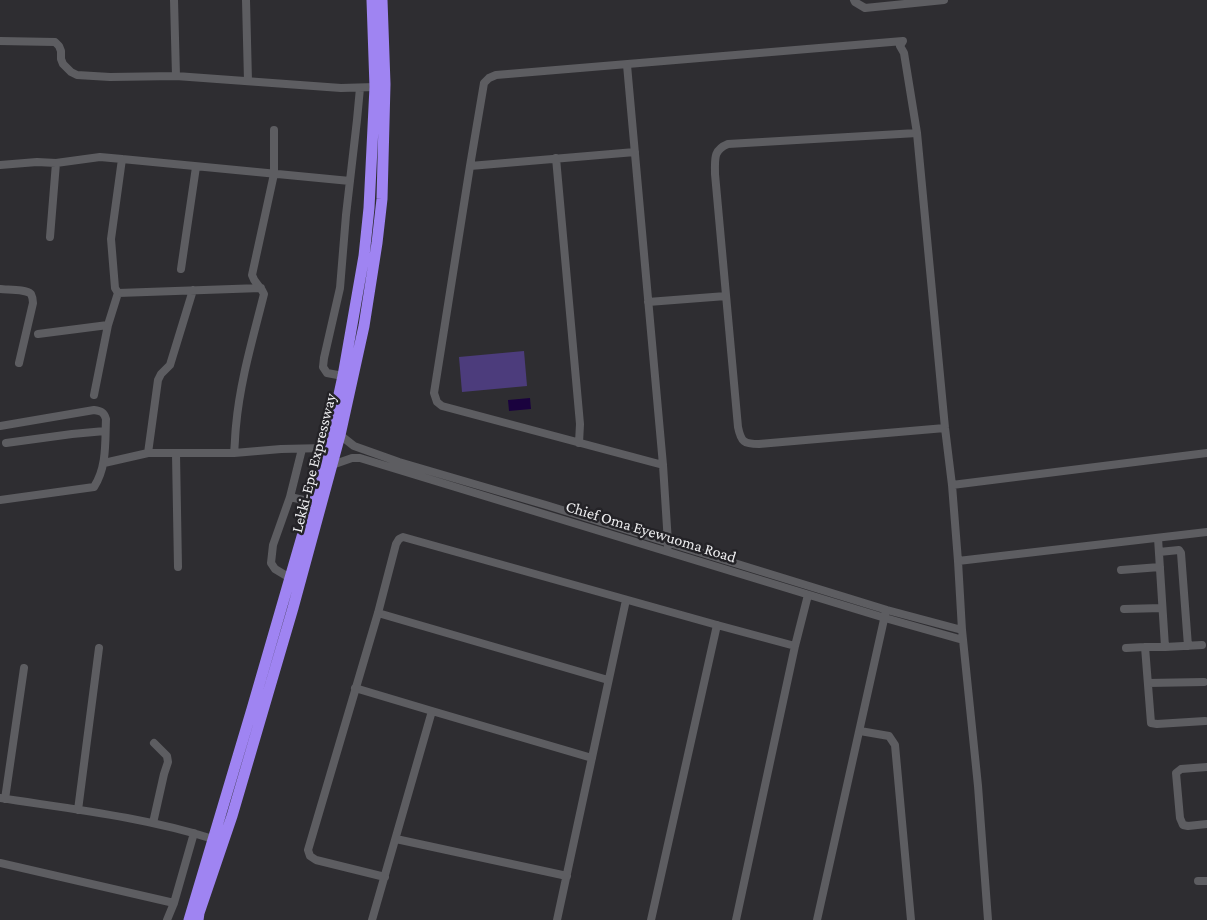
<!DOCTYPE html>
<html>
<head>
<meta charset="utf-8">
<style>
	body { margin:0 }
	canvas { display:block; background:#2e2d31 }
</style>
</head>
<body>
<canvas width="1207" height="920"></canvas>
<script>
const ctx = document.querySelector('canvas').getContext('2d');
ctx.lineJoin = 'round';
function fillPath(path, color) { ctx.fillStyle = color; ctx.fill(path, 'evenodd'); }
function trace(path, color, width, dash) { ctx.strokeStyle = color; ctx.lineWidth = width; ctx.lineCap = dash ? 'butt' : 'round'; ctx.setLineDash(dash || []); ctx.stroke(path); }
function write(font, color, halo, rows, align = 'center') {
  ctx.font = font + ' "Crimson Pro",serif'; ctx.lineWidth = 5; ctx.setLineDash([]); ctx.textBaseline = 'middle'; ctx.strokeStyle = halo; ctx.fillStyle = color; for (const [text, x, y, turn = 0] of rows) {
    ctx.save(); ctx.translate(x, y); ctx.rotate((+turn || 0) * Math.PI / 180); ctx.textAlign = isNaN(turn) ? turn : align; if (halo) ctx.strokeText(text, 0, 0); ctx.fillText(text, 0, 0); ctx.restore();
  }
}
const green = new Path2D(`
	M524,351L527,386L462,392L459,357Z`);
const water = new Path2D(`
	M530,398L531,409L509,411L508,400Z`);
const minor = new Path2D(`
	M174,0L176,76
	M246,0L248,81
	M854,0L855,2L865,8L944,0
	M0,41L55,42L59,46L61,51V59L63,64L71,72L77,75L110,77L176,76L341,88L375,87
	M627,65L663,465L668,543V546
	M917,133L728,144C713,150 715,159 715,174L738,427C741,442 744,444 759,444L945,428
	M556,158L580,424L579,443
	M0,165L37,162L56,163L100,157L122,159L350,181
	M470,166L635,152
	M50,237L56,163
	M181,269L196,167
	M0,289C7,290 26,289 31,294C32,296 33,300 33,303L19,363
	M118,293L261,288
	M648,302L726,296
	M38,334L108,325L118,293L115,288L111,239L122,159
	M343,376L327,373L323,367L324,358L340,288L346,215L357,120L360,88
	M94,395L108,325
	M0,426L94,410C101,411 104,412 106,419C105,443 107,467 94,487L0,500
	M340,435L354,446L399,462L546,505L887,610L962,630
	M6,443L72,434L105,431
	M148,453L158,380L161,374L170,365L193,290
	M234,453C235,444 235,435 236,426C240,381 253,338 264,294C260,285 255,285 252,275L274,174V130
	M176,454L178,567
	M104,463L148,453H234L281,449L326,448
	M332,465L352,458H360L885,618L963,640
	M663,465L442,406L437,402L434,393L470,166L484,83L489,78L496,75L903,41L900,46L904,53L917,133L945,428L952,485L958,561L962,630L978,786L988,920
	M952,485L1207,453
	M290,497L312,502
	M1159,552L1179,550L1181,553L1188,646
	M958,561L1207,532
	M1121,570L1160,567
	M290,578L275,569L271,563L273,545L290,497L302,449
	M1124,609L1162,608
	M378,613L608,680
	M1145,647L1151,723L1157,724L1205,721
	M1165,647L1202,645
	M1126,648L1145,647H1165L1158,538
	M1148,683L1204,682
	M355,688L432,711L592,758
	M860,731L889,736L895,745L911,920
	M1207,767L1181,769L1176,773L1180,818L1183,825L1188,826L1207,824
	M0,798C71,809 144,817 213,839
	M5,799L24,668
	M78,810L99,648
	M153,823L164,774L168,762L167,756L154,743
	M396,839L567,876
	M0,863L174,903
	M385,877L316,860L310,856L308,850L378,613L396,544L399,539L403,537L717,625L795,646
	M1198,881H1207
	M167,920L174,903L194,833
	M372,920L432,711
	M557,920L626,600
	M651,920L717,625
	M736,920L795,646L808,595
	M817,920L885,615`);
const highway = new Path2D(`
	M189,920L252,709L312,502L333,422L343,376L364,256L369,208L375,87L372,0
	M198,920L199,913L232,816L293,608L340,435L364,326L377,243L382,199L385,84L382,0`);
const streetNames = [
	["Lekki-Epe Expressway",314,463,-76],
	["Chief Oma Eyewuoma Road",651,532,17]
];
fillPath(green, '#4c3c7c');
fillPath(water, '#1a023e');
trace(minor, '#5d5d61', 8);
trace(highway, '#9f84f2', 11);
write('16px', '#eeeef0', '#242327', streetNames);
</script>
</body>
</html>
